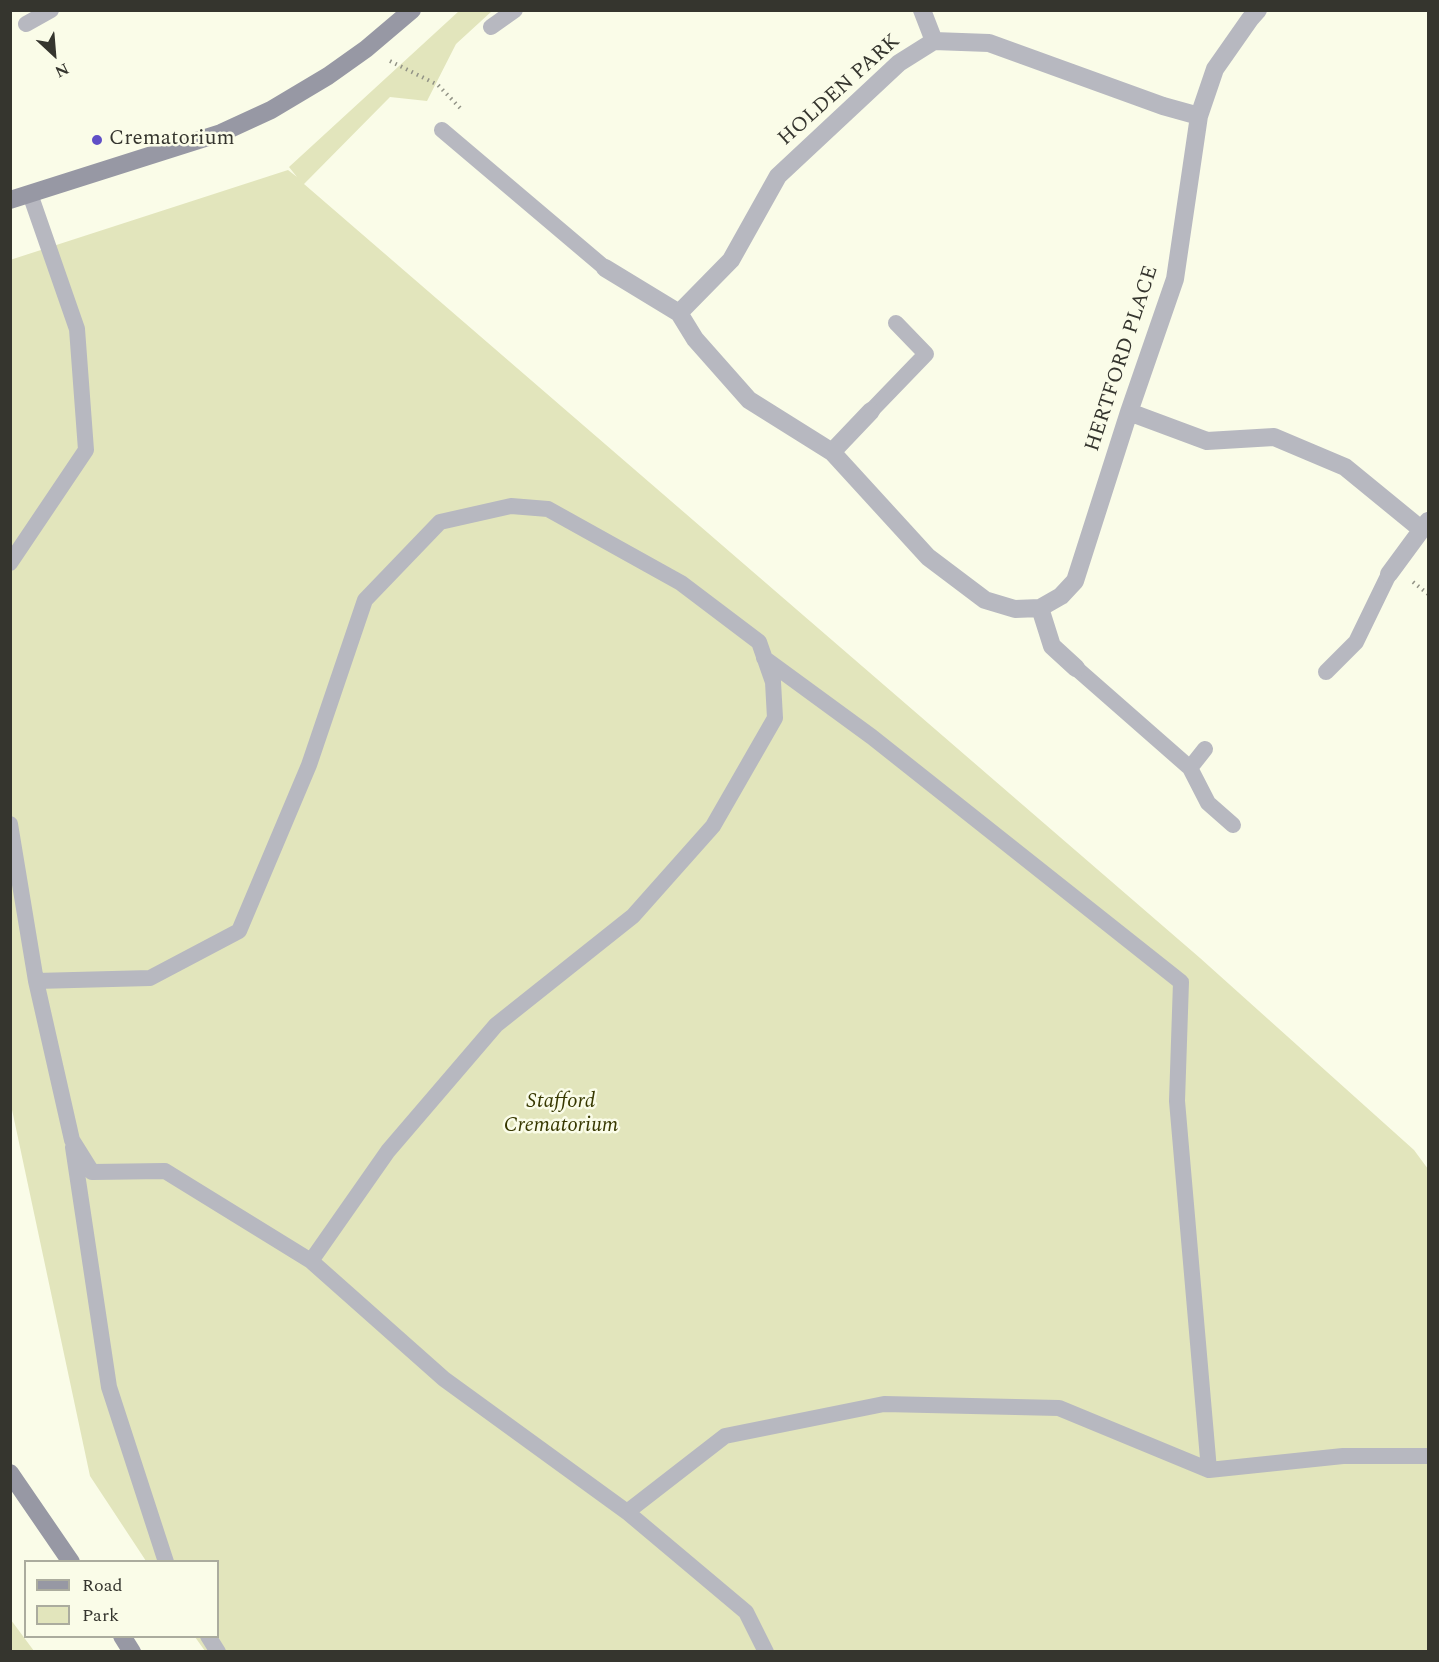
<!DOCTYPE html>
<html>
<head>
<meta charset="utf-8">
<style>
	body { margin:0 }
	#map { position:relative; width:1439px; height:1662px; overflow:hidden; background:#fafce8; font-family:Spectral,serif }
	canvas { display:block }
	.frame { position:absolute; inset:0; border:12px solid #35352e; pointer-events:none }
	.legend { position:absolute; left:24px; top:1560px; width:195px; height:78px; box-sizing:border-box; background:#fafce8; border:2px solid #abac9e; margin:0; padding:8px 10px; list-style:none; font-size:18px; color:#35352e }
	.legend li { display:flex; align-items:center; gap:12px; height:30px }
	.legend b { width:30px; border:2px solid #abac9e }
	.north { position:absolute; left:24px; top:24px; width:60px; height:60px; -webkit-text-stroke:4px #fafce8; paint-order:stroke; rotate:154deg; font-size:16px; font-weight:700; line-height:24px; text-align:center; color:#35352e }
	.north::after { content:''; display:block; margin:auto; width:21px; height:27px; background:#35352e; clip-path:polygon(50% 0,100% 100%,50% 72%,0 100%) }
</style>
</head>
<body>
<div id="map">
<canvas width="1439" height="1662"></canvas>
<div class="frame"></div>
<ul class="legend">
<li><b style="height:8px;background:#9798a4"></b>Road</li>
<li><b style="height:16px;background:#e2e5bc"></b>Park</li>
</ul>
<div class="north">N</div>
</div>
<script>
const ctx = document.querySelector('canvas').getContext('2d');
ctx.lineJoin = 'round';
function fillPath(path, color) { ctx.fillStyle = color; ctx.fill(path, 'evenodd'); }
function trace(path, color, width, dash) { ctx.strokeStyle = color; ctx.lineWidth = width; ctx.lineCap = dash ? 'butt' : 'round'; ctx.setLineDash(dash || []); ctx.stroke(path); }
function write(font, color, halo, rows, align = 'center') {
  ctx.font = font + ' Spectral,serif'; ctx.lineWidth = 5; ctx.setLineDash([]); ctx.textBaseline = 'middle'; ctx.strokeStyle = halo; ctx.fillStyle = color; for (const [text, x, y, turn = 0] of rows) {
    ctx.save(); ctx.translate(x, y); ctx.rotate((+turn || 0) * Math.PI / 180); ctx.textAlign = isNaN(turn) ? turn : align; if (halo) ctx.strokeText(text, 0, 0); ctx.fillText(text, 0, 0); ctx.restore();
  }
}
const green = new Path2D(`
	M459,11H492L456,44L427,101L390,97L304,184L1200,958L1414,1150L1428,1169V1651H205L195,1637L218,1636V1562L146,1561L90,1476L11,1105L10,260L288,170L297,177L289,167Z
	M10,1620H11L34,1651H11Z`);
const path = new Path2D(`
	M390,61L438,85L462,110
	M1413,582L1428,594`);
const lane = new Path2D(`
	M26,24L51,10
	M491,27L515,10
	M442,130L605,268
	M871,411L926,354L896,323
	M10,563L86,450L77,329L30,194
	M764,658L872,737L1181,982L1177,1101L1209,1470
	M1076,668L1190,768L1208,803L1233,825
	M1326,672L1356,642L1389,574
	M1190,768L1205,749
	M10,824L36,981L72,1140L92,1172L165,1171L311,1261L444,1379L627,1512L746,1612L766,1652
	M36,981L150,978L239,931L309,765L365,600L440,522L511,506L548,509L681,583L759,642L773,682L775,718L713,826L633,916L496,1025L388,1151L311,1261
	M73,1147L109,1387L166,1562
	M627,1512L725,1436L884,1404L1059,1408L1209,1470L1343,1456H1428
	M208,1636L218,1652`);
const street = new Path2D(`
	M922,10L934,41
	M605,268L679,313L695,339L749,400L832,452L928,557L985,600L1015,609L1040,608L1061,596L1075,581L1129,412L1175,279L1199,116L1215,69L1250,19L1258,10
	M679,313L731,260L778,176L899,63L934,41L989,43L1163,106L1199,116
	M1129,412L1207,441L1274,437L1345,467L1422,530
	M832,452L871,411
	M1389,574L1428,521
	M1040,608L1052,646L1076,668`);
const secondary = new Path2D(`
	M10,200L221,133L271,110L328,76L366,49L412,10
	M10,1473L71,1562
	M122,1636L132,1652`);
const markers = [
	[97,140,6,"#5f4fc7"]
];
const streetNames = [
	["HOLDEN PARK",840,91,-42],
	["HERTFORD PLACE",1123,359,-72]
];
const poiNames = [
	["Crematorium",109,140]
];
const parkNames = [
	["Stafford",561,1103],
	["Crematorium",561,1127]
];
fillPath(green, '#e2e5bc');
trace(path, '#929386', 4, [1.5, 4.5]);
trace(lane, '#b7b8c0', 16);
trace(street, '#b7b8c0', 18);
trace(secondary, '#9798a4', 18);
for (const [x, y, r, color] of markers) { const dot = new Path2D(); dot.arc(x, y, r, 0, 2 * Math.PI); ctx.fillStyle = color; ctx.fill(dot); trace(dot, '#fafce8', 2); }
write('21px', '#35352e', '#fafce8', streetNames);
write('21px', '#35352e', '#fafce8', poiNames, 'left');
write('italic 21px', '#373800', '#fafce8', parkNames);
</script>
</body>
</html>
